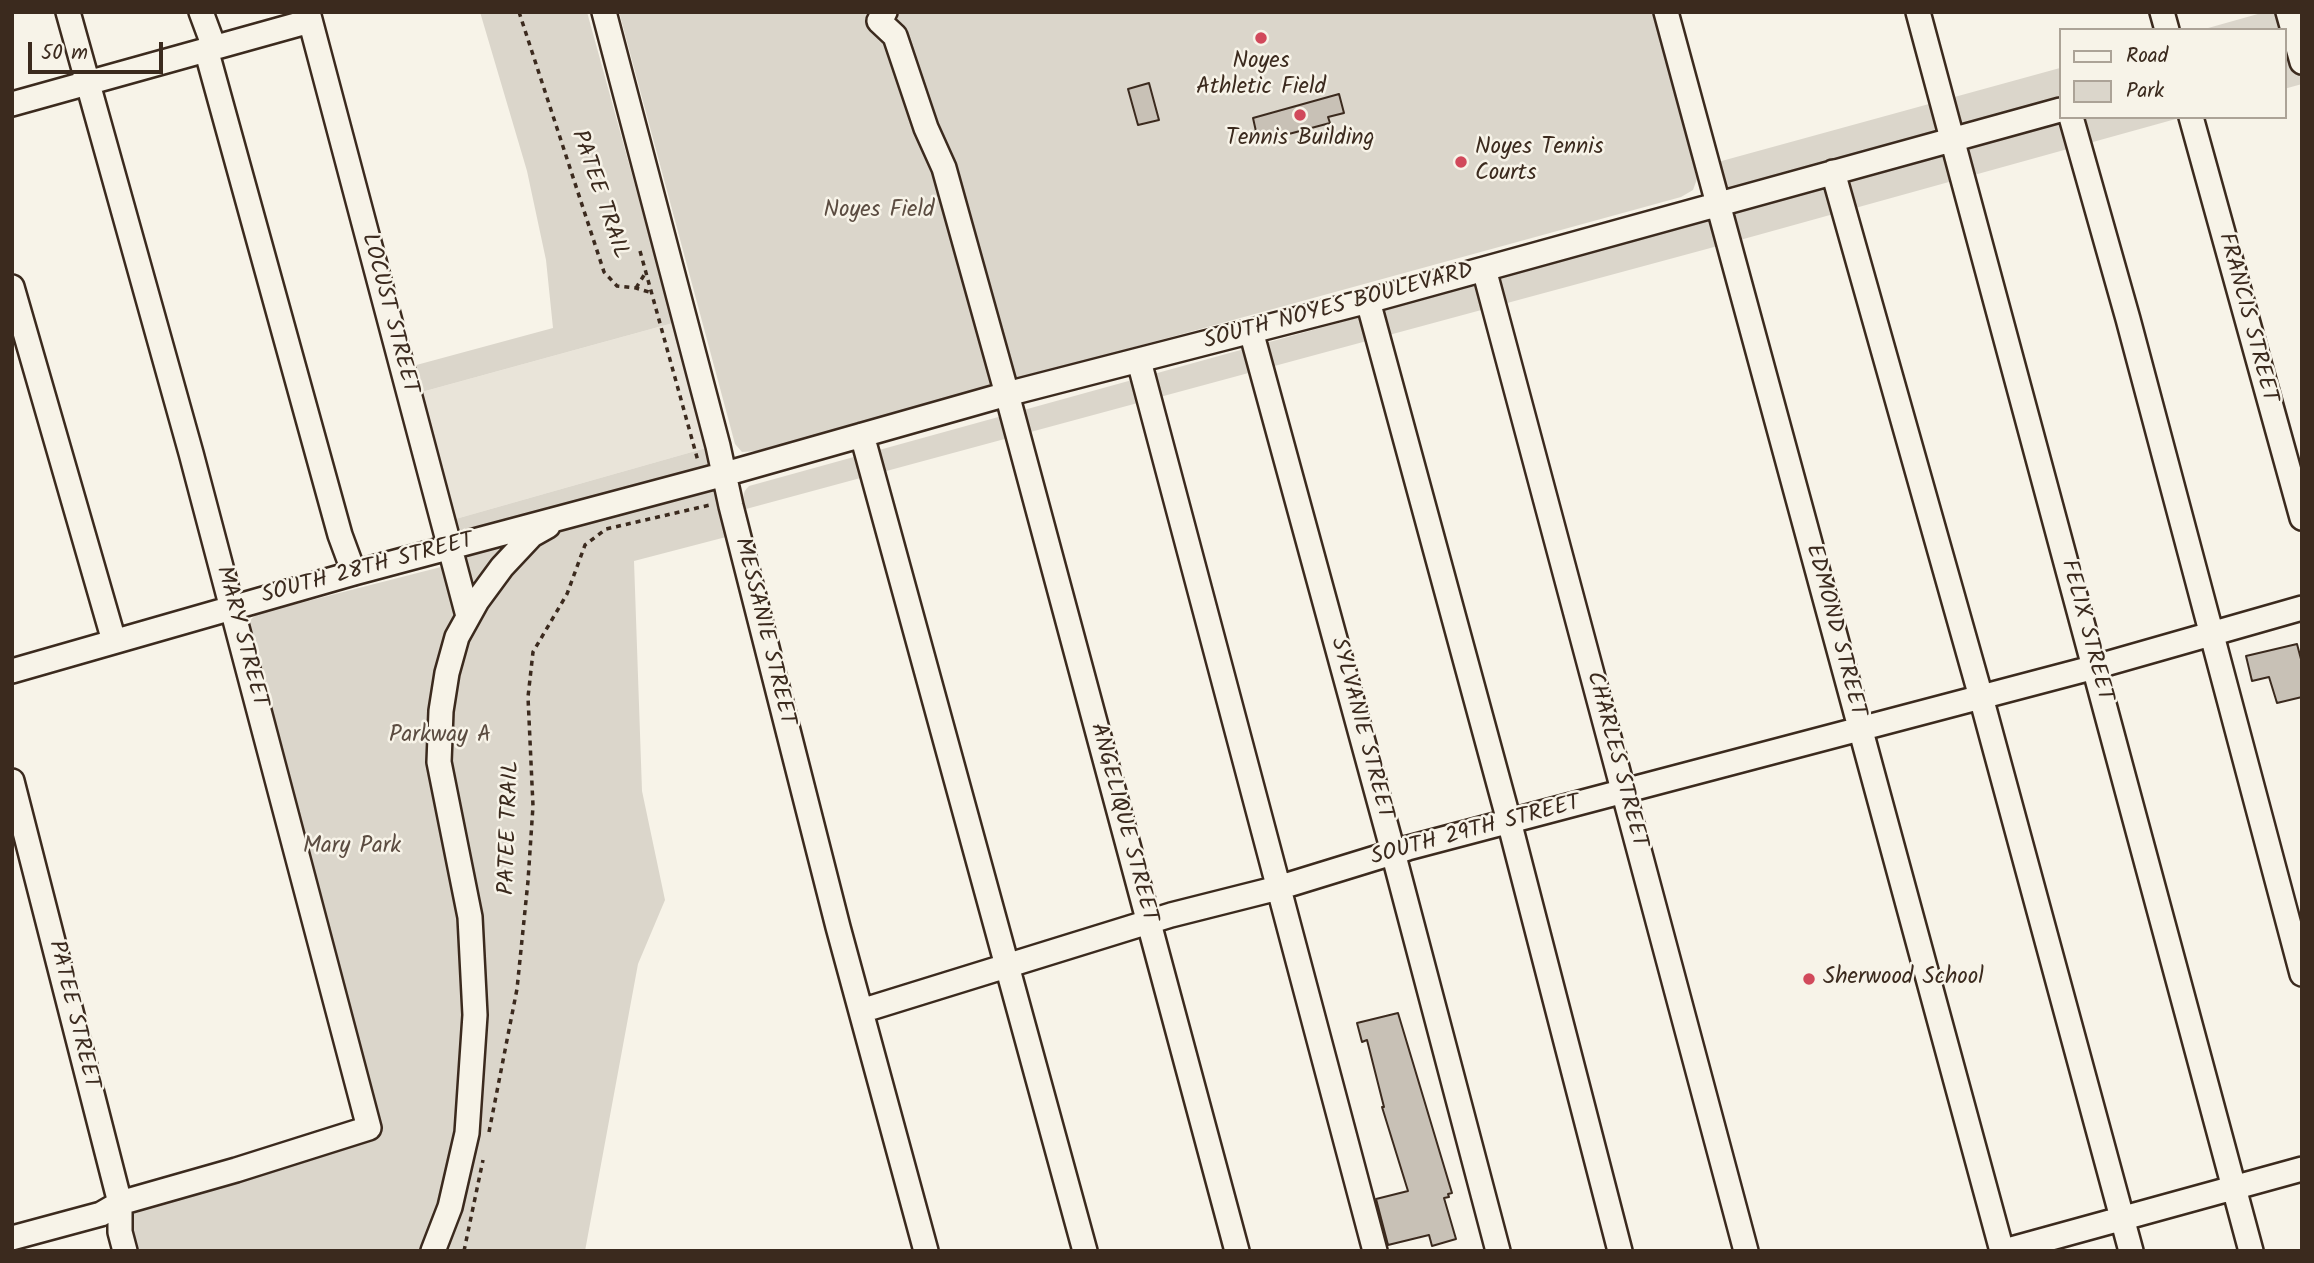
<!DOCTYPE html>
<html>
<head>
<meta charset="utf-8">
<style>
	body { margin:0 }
	#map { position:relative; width:2314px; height:1263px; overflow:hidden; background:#f7f3e8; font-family:Kalam,sans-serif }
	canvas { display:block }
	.frame { position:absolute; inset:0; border:14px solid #3b2a1e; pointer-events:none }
	.legend { position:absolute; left:2059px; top:28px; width:228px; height:91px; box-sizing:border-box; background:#f7f3e8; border:2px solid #aca397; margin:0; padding:9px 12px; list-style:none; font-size:21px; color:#3b2a1e }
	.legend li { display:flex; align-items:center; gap:14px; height:35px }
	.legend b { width:35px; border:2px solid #aca397 }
	.scale { position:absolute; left:28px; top:42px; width:135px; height:32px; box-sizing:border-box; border:4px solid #3b2a1e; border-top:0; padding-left:9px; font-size:21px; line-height:24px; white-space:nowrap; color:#3b2a1e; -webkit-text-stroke:5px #f7f3e8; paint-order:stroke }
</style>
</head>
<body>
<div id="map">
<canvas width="2314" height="1263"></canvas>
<div class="frame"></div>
<ul class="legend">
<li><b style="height:9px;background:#f7f3e8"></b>Road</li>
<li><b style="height:19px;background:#dbd6cb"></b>Park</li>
</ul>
<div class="scale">50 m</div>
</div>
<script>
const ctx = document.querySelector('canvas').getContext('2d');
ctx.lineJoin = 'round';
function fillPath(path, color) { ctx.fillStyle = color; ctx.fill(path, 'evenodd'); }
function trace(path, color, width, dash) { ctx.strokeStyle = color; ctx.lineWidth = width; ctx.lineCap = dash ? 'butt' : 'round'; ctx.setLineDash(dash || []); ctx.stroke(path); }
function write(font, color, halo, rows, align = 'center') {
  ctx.font = font + ' Kalam,sans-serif'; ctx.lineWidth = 5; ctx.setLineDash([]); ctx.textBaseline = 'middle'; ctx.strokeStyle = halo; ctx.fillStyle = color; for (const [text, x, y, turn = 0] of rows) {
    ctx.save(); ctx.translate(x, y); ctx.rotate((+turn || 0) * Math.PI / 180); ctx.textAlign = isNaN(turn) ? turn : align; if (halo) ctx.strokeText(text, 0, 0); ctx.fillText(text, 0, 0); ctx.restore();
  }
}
const built = new Path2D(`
	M673,323L706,448L452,520L418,393Z`);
const green = new Path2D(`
	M480,12H587L673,323L418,393L409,367L553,328L546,260L527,171Z
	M619,12H1653L1697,179L1693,190L1681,197L756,451L742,452L735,444Z
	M2265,12H2302V84L2284,89V30H2201Z
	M2060,68V117H2183L1740,240L746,509C743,500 741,493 749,486L1732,214L1718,162Z
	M706,448L726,537L634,561L642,791L665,900L638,964L585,1251H133L128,1221L134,1210L145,1202L357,1144L366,1136L246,634L248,622L257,614L441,567L452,520Z`);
const building = new Path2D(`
	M1149,83L1159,120L1138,125L1128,89Z
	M1339,94L1344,113L1328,117L1330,123L1270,139L1268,133L1257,136L1253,118Z
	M2297,644L2302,663V697L2277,703L2269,677L2252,681L2246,656Z
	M1398,1013L1452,1193L1448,1194L1449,1197L1444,1198L1456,1239L1432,1246L1429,1235L1388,1245L1376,1199L1408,1191L1382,1107H1384L1367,1040L1362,1042L1357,1023Z`);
const path = new Path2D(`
	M519,12L604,272L617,286L636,288L652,293
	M640,251L698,461
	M636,288L646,272
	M489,1132L517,989L528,881L533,806L528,697L533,652L567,594L585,545L606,529L710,505
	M464,1251L483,1160`);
const minor = new Path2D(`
	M201,12L214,47
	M308,12L468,616
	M604,12L718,446L731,506L838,927L926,1251
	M885,12L879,21L895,36L926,128L944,168L1007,394L1237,1251
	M1666,12L2002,1251
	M1918,12L2251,1251
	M2162,12L2167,30
	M2288,12L2302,62
	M206,49L340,535L354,573
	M12,104L310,21
	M2071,117L2128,319L2302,974
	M2191,117L2302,518
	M1833,172L1981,697L2131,1251
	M1484,269L1746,1251
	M12,287L114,641
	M1368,301L1509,821L1620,1251
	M1251,331L1389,837L1498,1251
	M1139,361L1375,1251
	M862,435L1085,1251
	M12,671L354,573L725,474L1007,394L1368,301L2060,110
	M12,781L120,1203V1232L125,1251
	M861,1011L1171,915L1278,888L1408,848L2095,667L2302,608
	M12,1238L101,1214L120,1203L236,1170L369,1128L191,453L68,12
	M433,1251L450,1207L467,1133L475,1015L470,917L439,762L441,711L447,673L457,637L477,601L502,567L532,535L548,526
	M2004,1251L2302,1169`);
const markers = [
	[1261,38,7,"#d1495b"],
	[1300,115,7,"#d1495b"],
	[1461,162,7,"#d1495b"],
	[1809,979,7,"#d1495b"]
];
const poiNames = [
	["Noyes",1261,63],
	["Athletic Field",1261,89],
	["Tennis Building",1300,140],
	["Noyes Tennis",1475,149,"left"],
	["Courts",1475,175,"left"],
	["Sherwood School",1823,979,"left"]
];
const streetNames = [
	["PATEE TRAIL",598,195,71],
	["SOUTH NOYES BOULEVARD",1339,308,-15],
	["LOCUST STREET",388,314,75],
	["FRANCIS STREET",2246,318,75],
	["SOUTH 28TH STREET",368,570,-15],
	["EDMOND STREET",1834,631,75],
	["FELIX STREET",2085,631,75],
	["MESSANIE STREET",763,632,76],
	["MARY STREET",240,637,75],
	["SYLVANIE STREET",1360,729,75],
	["CHARLES STREET",1615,760,75],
	["ANGELIQUE STREET",1122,823,75],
	["PATEE TRAIL",511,828,-88],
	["SOUTH 29TH STREET",1476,832,-15],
	["PATEE STREET",72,1015,76]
];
const parkNames = [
	["Noyes Field",879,212],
	["Parkway A",440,737],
	["Mary Park",352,848]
];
fillPath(built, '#e9e4d9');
fillPath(green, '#dbd6cb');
fillPath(building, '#c8c1b6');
trace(building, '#3b2a1e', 2);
trace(minor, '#3b2a1e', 28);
trace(path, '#3b2a1e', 3.5, [5, 5]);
trace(minor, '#f7f3e8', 23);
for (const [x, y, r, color] of markers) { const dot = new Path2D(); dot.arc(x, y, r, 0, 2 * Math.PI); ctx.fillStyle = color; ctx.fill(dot); trace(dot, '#f7f3e8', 2.5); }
write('23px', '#3b2a1e', '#f7f3e8', poiNames);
write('23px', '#3b2a1e', '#f7f3e8', streetNames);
write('23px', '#5b4c41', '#f7f3e8', parkNames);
</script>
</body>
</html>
